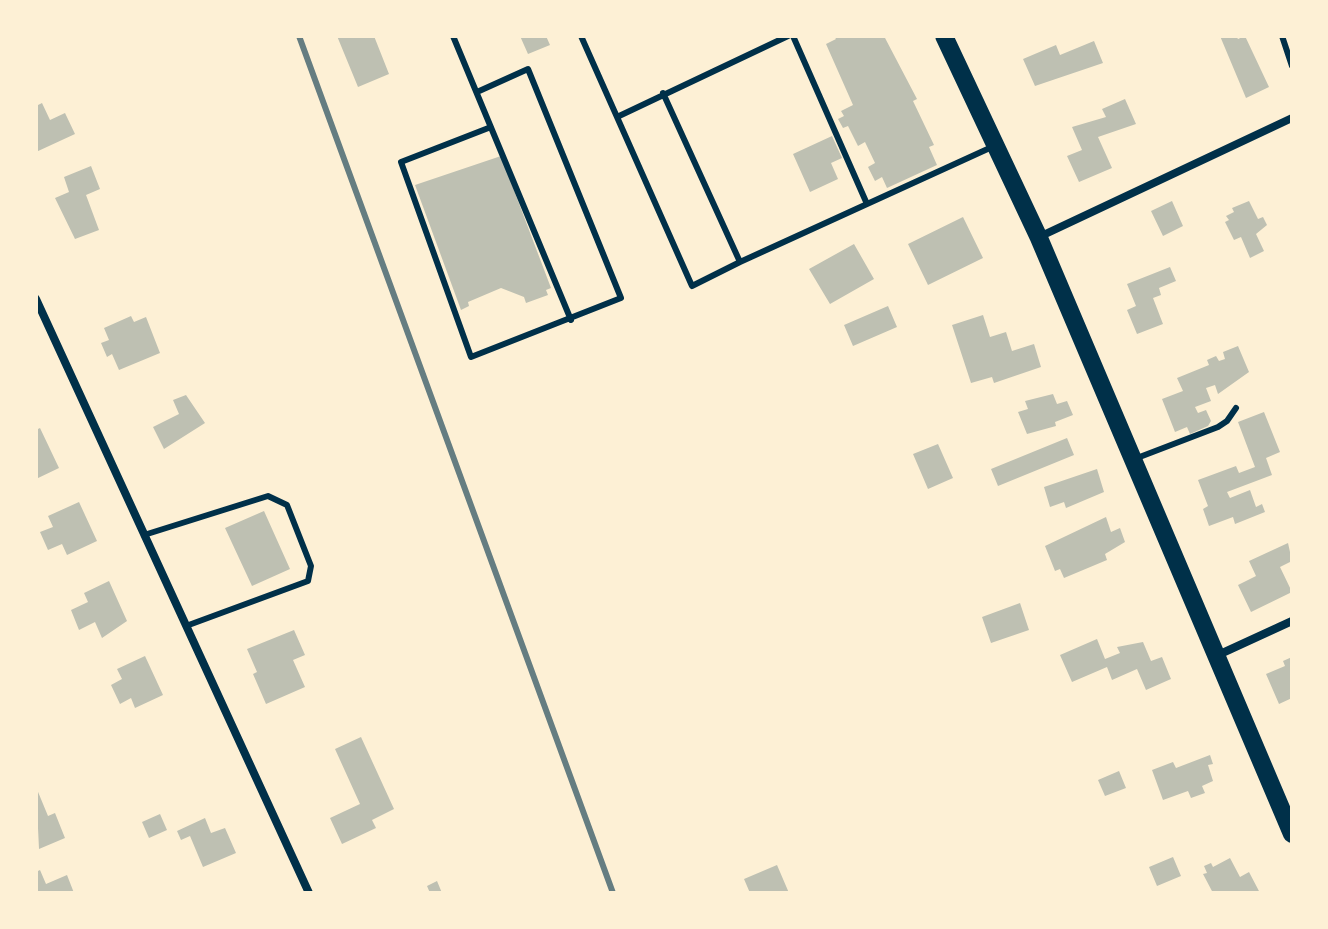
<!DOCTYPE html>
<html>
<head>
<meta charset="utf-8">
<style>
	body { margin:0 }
	#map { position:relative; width:1328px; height:929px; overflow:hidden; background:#fdf0d5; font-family:"Space Grotesk",sans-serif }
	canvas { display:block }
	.frame { position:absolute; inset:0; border:38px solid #fdf0d5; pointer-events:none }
</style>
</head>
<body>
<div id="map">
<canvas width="1328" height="929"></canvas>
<div class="frame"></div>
</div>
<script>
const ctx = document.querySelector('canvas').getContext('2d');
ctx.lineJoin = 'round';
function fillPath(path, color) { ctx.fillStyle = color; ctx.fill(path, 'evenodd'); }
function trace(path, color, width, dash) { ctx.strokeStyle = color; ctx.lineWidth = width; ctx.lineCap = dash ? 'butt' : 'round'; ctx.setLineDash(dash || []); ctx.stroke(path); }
const building = new Path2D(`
	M337,36H374L389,74L358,87Z
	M520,36H546L550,45L528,54Z
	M834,36H884L917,99L913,101L934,145L929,147L937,165L887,188L882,177L875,181L868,167L875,163L865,142L858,146L848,126L843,128L838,119L844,116L841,111L853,105L826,44L836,39Z
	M1220,36H1236L1238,39L1245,36L1269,87L1246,98Z
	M1094,41L1103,63L1035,86L1023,59L1056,45L1060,55Z
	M1125,99L1136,124L1098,137L1112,168L1079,182L1067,156L1082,150L1072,127L1106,117L1102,109Z
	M42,103L50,120L65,113L75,134L36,152V106Z
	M832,136L842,158L831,163L838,179L810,192L793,154Z
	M501,156L551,288L546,290L548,295L526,303L524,297L501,288L468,302L469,306L461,310L415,185Z
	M91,166L100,189L86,195L99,230L75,239L55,198L69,192L64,177Z
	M1172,201L1183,226L1163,236L1151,211Z
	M1249,201L1258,219L1263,217L1267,225L1256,234L1264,251L1250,258L1241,237L1234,240L1225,222L1229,220L1226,216L1234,212L1232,208Z
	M963,217L983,258L928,285L908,244Z
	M854,244L874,279L830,304L809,269Z
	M1170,267L1176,281L1159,288L1161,295L1153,298L1163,324L1137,334L1127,310L1136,306L1127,284Z
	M888,306L897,327L853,346L844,325Z
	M983,315L990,337L1006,332L1012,351L1034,344L1041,367L994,383L992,377L971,383L952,325Z
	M131,316L134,322L146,317L160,353L119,370L112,354L107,357L101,343L109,340L104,328Z
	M1238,346L1249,372L1218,394L1215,385L1206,388L1211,401L1195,407L1198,413L1206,410L1211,421L1208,426L1190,434L1187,427L1175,432L1162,399L1183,391L1177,378L1209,365L1207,360L1216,356L1219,361L1225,359L1223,352Z
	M1053,394L1057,404L1067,401L1073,415L1055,422L1056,426L1027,434L1018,412L1028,409L1025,401Z
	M186,395L205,423L164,449L153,427L179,414L173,400Z
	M1264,412L1280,452L1266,458L1272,475L1227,492L1230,498L1250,490L1256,507L1262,504L1265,512L1235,524L1233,517L1209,526L1203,509L1208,506L1198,480L1236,466L1239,473L1255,467L1238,422Z
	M40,428L59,468L36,479V430Z
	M1067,438L1074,455L998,486L991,469Z
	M938,444L953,478L928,489L913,454Z
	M1097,469L1104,492L1066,508L1064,502L1050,507L1044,487Z
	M79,502L97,541L67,555L62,544L48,550L40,532L53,527L48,516Z
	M264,511L290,569L252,586L225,528Z
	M1106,517L1111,532L1120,528L1125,542L1105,554L1107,560L1064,578L1060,569L1055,571L1045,546Z
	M1288,543L1292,561L1280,567L1292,592L1251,612L1238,585L1256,576L1249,561Z
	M109,581L127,621L102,638L95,622L79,630L71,610L88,602L84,593Z
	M1020,603L1029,630L991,643L982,617Z
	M294,630L305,655L293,660L305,687L266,704L253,674L257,672L247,649Z
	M1097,639L1105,659L1120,653L1117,647L1143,642L1151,661L1162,657L1171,679L1146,690L1137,669L1112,680L1107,667L1072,682L1060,655Z
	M145,656L163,695L135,708L131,698L120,704L111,685L122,679L117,669Z
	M1292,657V698L1279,704L1266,674L1285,666L1283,661Z
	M361,737L394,809L372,820L376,828L342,844L330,818L360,804L335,749Z
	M1210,755L1213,764L1208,765L1213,781L1202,786L1205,793L1191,798L1188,791L1163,800L1152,770L1173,762L1176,768Z
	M1119,771L1126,788L1105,796L1098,780Z
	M36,787L48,816L55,813L65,838L39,849Z
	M160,814L167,830L149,838L142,822Z
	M205,818L211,833L225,828L236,853L203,867L190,836L181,840L177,831Z
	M1173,857L1181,876L1157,886L1149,867Z
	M1230,858L1240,877L1249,872L1260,893H1213L1203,874L1207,873L1204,866L1211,863L1213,867Z
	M777,865L789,893H750L744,879Z
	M40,870L46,884L67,875L74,893H36V872Z
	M437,881L442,893H430L427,886Z`);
const service = new Path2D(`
	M453,36L571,320
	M581,36L617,117
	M793,36L867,204
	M1282,36L1292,66
	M477,92L528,69L621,298L471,357L401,162L491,127
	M663,93L740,262L692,286L617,117L788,36
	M740,262L992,147
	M1137,458L1218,427L1227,421L1236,408
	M144,535L268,496L287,505L311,566L308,581L186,626`);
const minor = new Path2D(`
	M1039,237L1292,118
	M36,299L309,893
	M1218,655L1292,621`);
const primary = new Path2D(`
	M944,36L1039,238L1292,834`);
const rail = new Path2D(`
	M299,36L613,893`);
fillPath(building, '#bec0b2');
trace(service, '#003049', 6);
trace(minor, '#003049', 8);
trace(primary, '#003049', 18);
trace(rail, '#657d81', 6);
</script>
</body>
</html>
